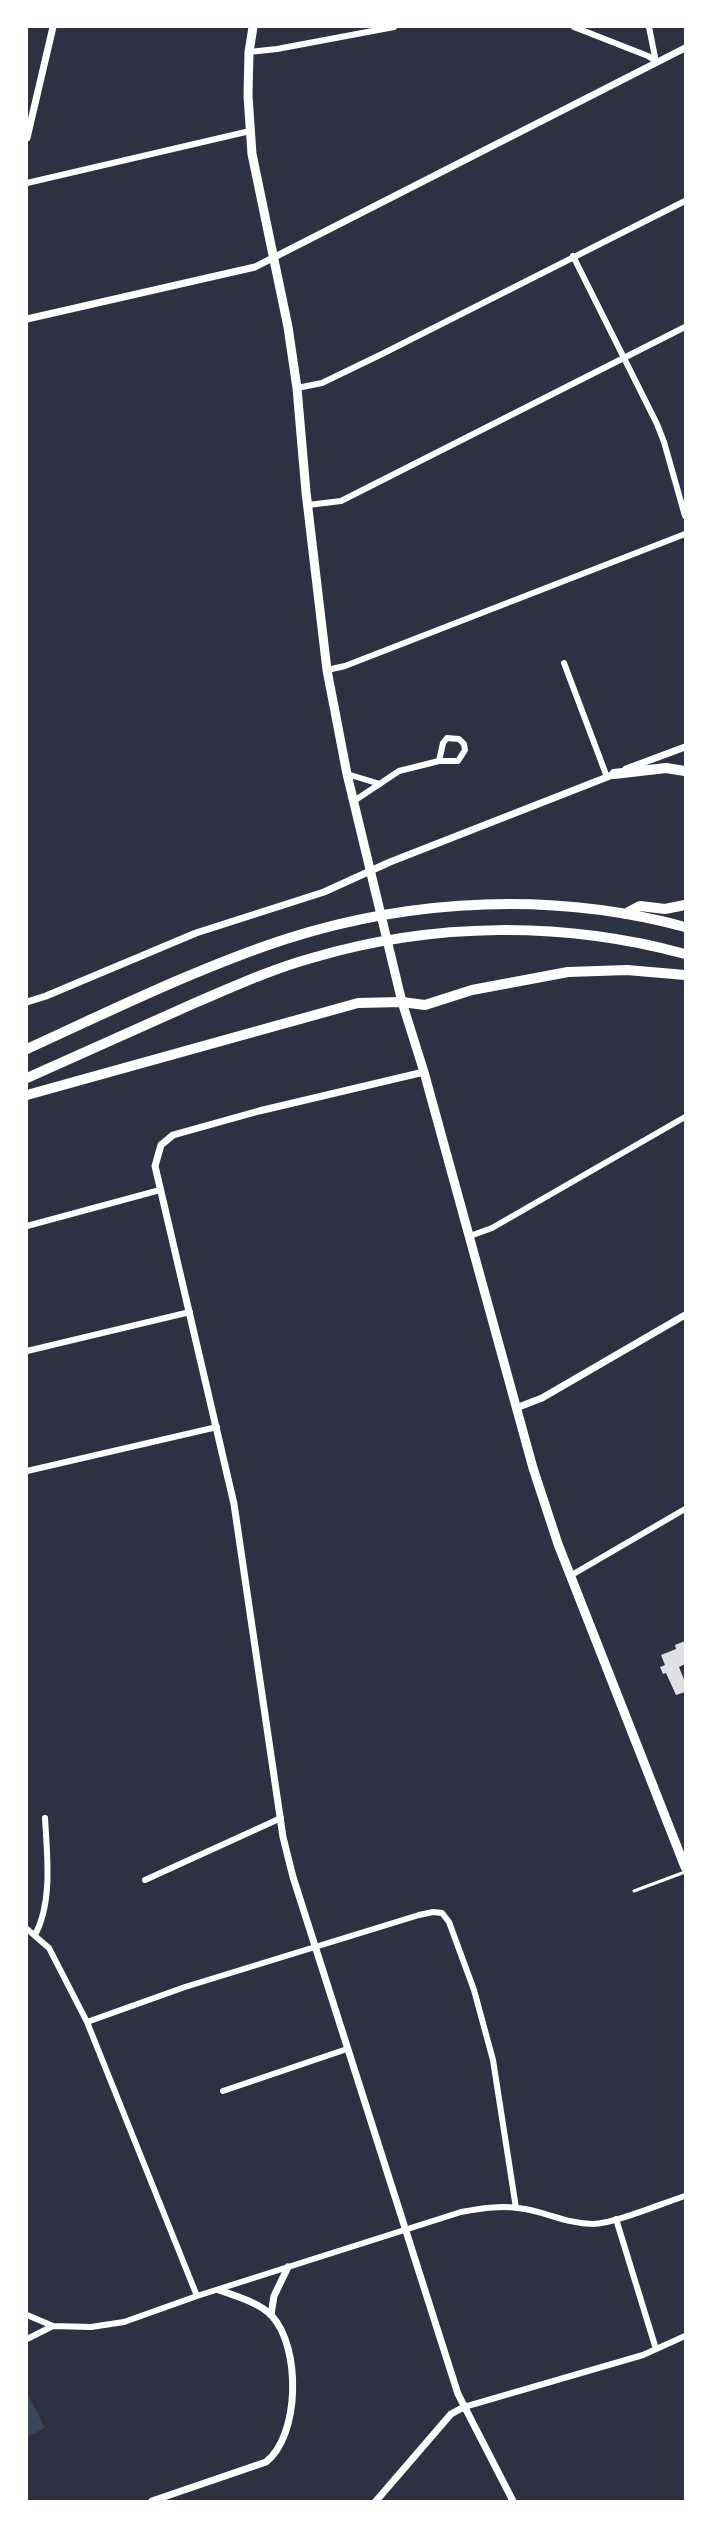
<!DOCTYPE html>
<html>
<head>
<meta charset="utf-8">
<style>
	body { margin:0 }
	#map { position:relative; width:712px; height:2528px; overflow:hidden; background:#2d3142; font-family:"Sofia Sans Condensed",sans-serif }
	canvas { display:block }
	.frame { position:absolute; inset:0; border:28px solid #fff; pointer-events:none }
</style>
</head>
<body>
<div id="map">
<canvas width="712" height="2528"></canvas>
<div class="frame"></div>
</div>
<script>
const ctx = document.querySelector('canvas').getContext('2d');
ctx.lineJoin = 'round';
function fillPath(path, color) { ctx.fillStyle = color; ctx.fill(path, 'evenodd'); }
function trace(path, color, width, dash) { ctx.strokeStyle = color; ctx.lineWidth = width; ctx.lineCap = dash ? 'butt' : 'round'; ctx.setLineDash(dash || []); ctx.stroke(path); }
const green = new Path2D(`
	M27,2393L45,2428L27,2437Z`);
const building = new Path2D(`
	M685,1641V1664L679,1667L685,1682V1692L676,1695L666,1673L663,1674L660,1667L665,1665L661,1655L676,1649L675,1645Z`);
const service = new Path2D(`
	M634,1891L685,1872`);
const minor = new Path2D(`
	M574,27L648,56L657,62
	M649,27L656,62
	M249,52L277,49L394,27
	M27,183L250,131
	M573,256L657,424L664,442L685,516
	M297,388L322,383L382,354L685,201
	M308,505L341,501L685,327
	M564,663L607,777
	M327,670L345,666L685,534
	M447,738L459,739L464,744L465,750L458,761H439L443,743Z
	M347,774L380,784
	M354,801L399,771L439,761
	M27,1226L160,1190
	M470,1236L492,1228L685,1117
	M27,1351L190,1312
	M27,1471L217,1427
	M570,1576L685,1509
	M145,1880L281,1818
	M27,1929L49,1948L87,2022L197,2296
	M35,1935C53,1902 47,1854 45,1818
	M87,2022L185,1987L419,1915L433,1912L442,1913L449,1922L474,1990L493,2060L516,2208
	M223,2091L347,2049
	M616,2219L656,2349
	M27,2315L53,2326
	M27,2339L53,2326L91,2327L124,2322L197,2296L461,2212C483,2208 503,2205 525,2209C548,2213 569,2224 593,2224C613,2224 663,2203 685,2196
	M464,2407L643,2355L685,2336`);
const tertiary = new Path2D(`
	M27,138L53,27
	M27,319L255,267L685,48
	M626,769L685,747
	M27,1002L46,996L196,933L324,892L390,862L615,774
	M424,1072L259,1111L173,1135L161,1145L155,1166L234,1504L283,1837L293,1877L458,2394L513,2501
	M516,1408L542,1398L685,1315
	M271,2315L274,2296L288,2267
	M152,2501L266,2462C300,2435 301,2348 272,2316C260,2303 236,2296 219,2290
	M376,2501L451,2414L464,2407`);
const primary = new Path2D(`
	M253,27L249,52L248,96L252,154L288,327L297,388L306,492L327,670L347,774L402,1002L424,1072L533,1468L558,1544L685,1867`);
const motorway = new Path2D(`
	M614,774L666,768L685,771
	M625,914L640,906L665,909L685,905
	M27,1049C110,1011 200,967 286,939C414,898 555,892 685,927
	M27,1078C84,1053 140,1027 197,1002C235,986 272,969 312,958C433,922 563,921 685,954
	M27,1095L358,1003L402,1002L425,1005L472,990L568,972L627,970L685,975`);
fillPath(green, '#3c4559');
fillPath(building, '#e0e0e3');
trace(service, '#fff', 3);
trace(minor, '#fff', 6);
trace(tertiary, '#fff', 7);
trace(primary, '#fff', 9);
trace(motorway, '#fff', 10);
</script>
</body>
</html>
